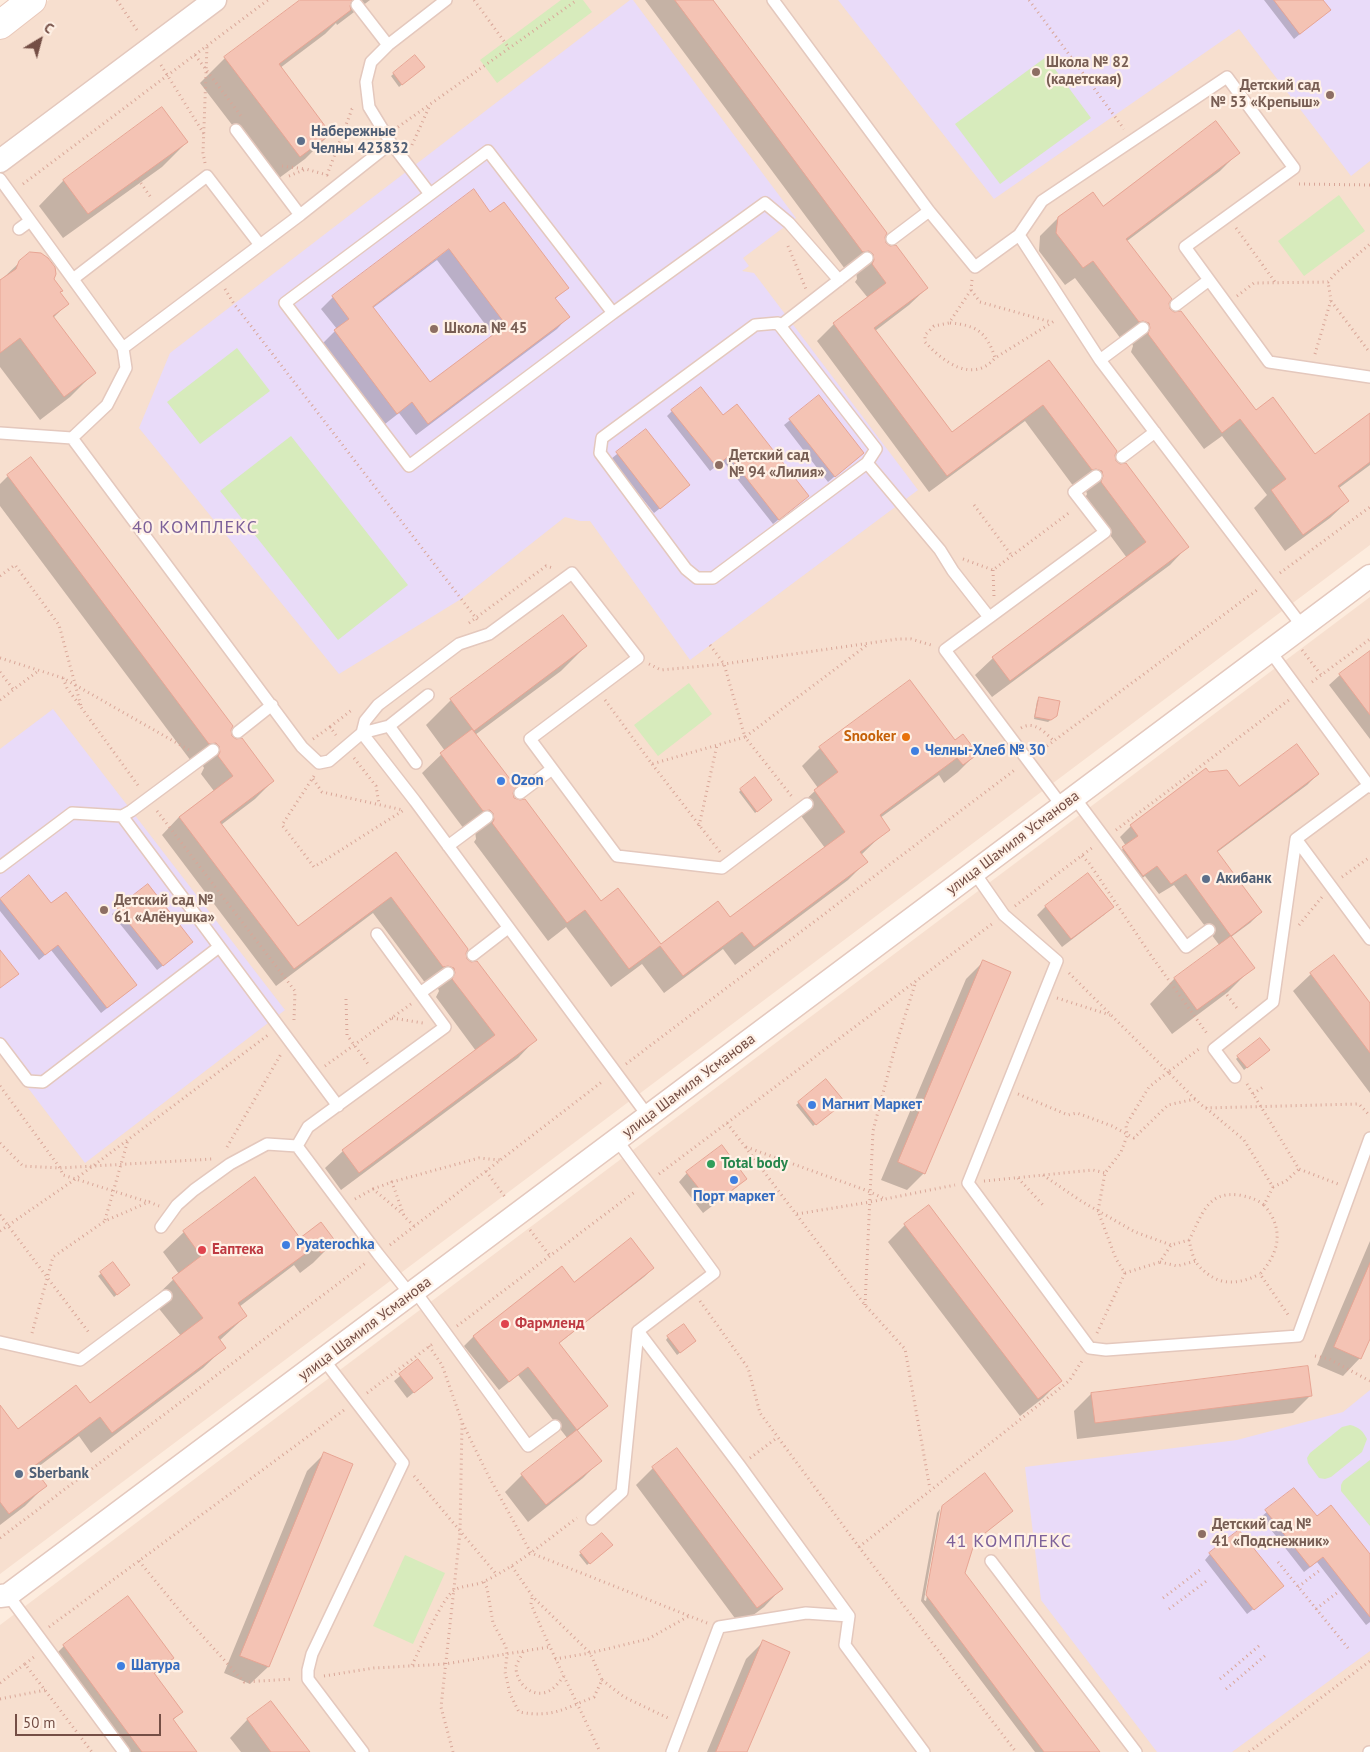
<!DOCTYPE html>
<html>
<head>
<meta charset="utf-8">
<style>
	body { margin:0 }
	#map { position:relative; width:1370px; height:1752px; overflow:hidden; background:#fdecde; font-family:"PT Sans",sans-serif }
	canvas { display:block }
	.north { position:absolute; left:15px; top:15px; width:50px; height:50px; -webkit-text-stroke:4px #fff1e6; paint-order:stroke; rotate:37deg; font-size:14px; font-weight:700; line-height:20px; text-align:center; color:#744e45 }
	.north::after { content:''; display:block; margin:auto; width:18px; height:22px; background:#744e45; clip-path:polygon(50% 0,100% 100%,50% 72%,0 100%) }
	.scale { position:absolute; left:15px; top:1714px; width:146px; height:22px; box-sizing:border-box; border:2px solid #744e45; border-top:0; padding-left:6px; font-size:15px; line-height:18px; white-space:nowrap; color:#744e45; -webkit-text-stroke:4px #fff1e6; paint-order:stroke }
</style>
</head>
<body>
<div id="map">
<canvas width="1370" height="1752"></canvas>
<div class="north">С</div>
<div class="scale">50 m</div>
</div>
<script>
const ctx = document.querySelector('canvas').getContext('2d');
ctx.lineJoin = 'round';
function fillPath(path, color) { ctx.fillStyle = color; ctx.fill(path, 'evenodd'); }
function trace(path, color, width, dash) { ctx.strokeStyle = color; ctx.lineWidth = width; ctx.lineCap = dash ? 'butt' : 'round'; ctx.setLineDash(dash || []); ctx.stroke(path); }
function write(font, color, halo, rows, align = 'center') {
  ctx.font = font + ' "PT Sans",sans-serif'; ctx.lineWidth = 4.5; ctx.setLineDash([]); ctx.textBaseline = 'middle'; ctx.strokeStyle = halo; ctx.fillStyle = color; for (const [text, x, y, turn = 0] of rows) {
    ctx.save(); ctx.translate(x, y); ctx.rotate((+turn || 0) * Math.PI / 180); ctx.textAlign = isNaN(turn) ? turn : align; if (halo) ctx.strokeText(text, 0, 0); ctx.fillText(text, 0, 0); ctx.restore();
  }
}
const residential = new Path2D(`
	M49,0H1370V545L0,1574V38Z
	M1370,597V1752H0V1625Z`);
const education = new Path2D(`
	M630,0H633L796,218L743,258L749,266L742,271L754,273L918,490L690,660L590,521H580L565,517L461,599L339,674L139,428L170,353Z
	M838,0H1370V161L1351,176L1239,29L994,199Z
	M53,709L285,1010L85,1163L0,1051V749Z
	M1370,1390V1651L1232,1752H1157L1041,1600L1025,1467L1237,1440L1343,1412Z`);
const green = new Path2D(`
	M561,0H583L592,12L497,83L480,60Z
	M1046,57L1091,118L1000,184L955,124Z
	M1339,195L1365,231L1304,276L1278,241Z
	M237,348L270,391L200,444L167,402Z
	M291,436L408,585L338,640L220,491Z
	M689,683L712,714L658,756L634,725Z
	M1350,1425C1359,1427 1363,1431 1367,1439L1362,1452L1331,1477L1325,1479L1319,1478L1308,1463L1307,1458L1310,1453L1342,1427Z
	M1370,1460V1526L1341,1491V1485L1343,1481Z
	M405,1555L445,1573L413,1644L373,1626Z`);
const shadow = new Path2D(`
	M302,0H370L337,25L336,23L325,34L280,68L330,134L305,159L275,181L200,83L225,58Z
	M645,0H712L884,236L885,244L927,288L909,305L875,331L952,434L1049,362L1114,454L1115,462L1187,547L1170,565L992,697L975,675L993,658L1127,558L1084,500L1087,494L1085,488L1074,487L1025,421L929,492L817,341L834,324L868,298L855,282L857,279L856,271L845,269Z
	M1264,0H1321L1323,15L1294,39Z
	M415,57L421,69L399,87L391,76Z
	M162,109L187,142L162,167L63,238L39,206L63,181Z
	M1238,153L1220,171L1127,241L1168,302L1169,310L1255,412L1315,456L1370,414V465L1339,488L1348,501L1330,518L1285,551L1254,508L1267,495L1222,436L1204,449L1131,352L1133,346L1131,341L1121,339L1075,278L1065,285L1039,251L1040,236L1058,218L1102,208Z
	M474,191L490,214L567,288L555,299L568,317L557,329L416,435L399,413L385,424L323,343L337,329L321,309L333,297ZM437,260L494,336L429,384L373,308Z
	M20,262L53,280L59,293L67,304L53,318L94,373L70,397L40,420L0,367V281Z
	M819,397L857,458L828,482L784,425Z
	M672,411L723,416L801,501L773,524L723,461L710,471L667,416Z
	M645,431L683,490L654,513L611,459Z
	M8,476L230,729L231,737L273,781L255,799L221,825L298,927L396,854L465,952L466,960L535,1040L518,1058L341,1190L325,1168L343,1151L476,1051L436,997L439,991L437,986L426,984L373,913L276,986L162,835L179,817L214,791L201,774L204,768L201,762L191,761L0,506V484Z
	M563,616L586,646L561,671L475,735L513,799L600,903L660,946L730,919L825,848L796,809L818,788L802,766L820,748L955,742L976,754L958,772L944,783L939,775L880,818L888,829L861,855L866,862L848,880L735,965L723,949L664,993L642,964L611,987L566,927L548,941L474,842L476,839L475,831L464,829L422,773L445,751L426,725L451,700Z
	M1370,652V739L1329,685L1340,675Z
	M1040,698L1053,718L1048,722L1034,719L1037,701Z
	M1208,774L1239,788L1318,774L1307,785L1216,853L1261,912L1250,923L1231,937L1253,967L1228,992L1172,1034L1150,1004L1174,979L1220,946L1174,885L1159,894L1145,876L1132,886L1112,859L1126,846L1120,837L1131,826Z
	M741,790L768,802L755,813L739,792Z
	M29,877L51,905L130,990L101,1013L51,950L39,960L0,911V900Z
	M1046,906L1112,907L1104,915L1062,947L1037,915Z
	M118,909L186,948L157,970L112,914Z
	M984,961L924,1173L907,1190L881,1180L966,979Z
	M1311,974L1370,1005V1093L1293,991Z
	M1266,1052L1244,1070L1236,1059L1238,1057Z
	M826,1081L841,1104L813,1126L796,1105Z
	M687,1173L745,1179L737,1187L703,1213L679,1182Z
	M255,1179L300,1239L334,1242L313,1263L300,1273L294,1265L239,1307L246,1316L219,1341L224,1348L203,1368L91,1453L79,1436L34,1470L45,1486L25,1506L0,1525V1407L18,1431L90,1405L181,1336L152,1300L179,1274L163,1252L184,1232Z
	M905,1225L1060,1381L1043,1398L1020,1416L888,1242Z
	M1370,1241V1336L1360,1358L1343,1376L1317,1365Z
	M113,1264L126,1287L114,1297L98,1276Z
	M562,1268L574,1284L653,1268L644,1277L558,1344L606,1406L577,1431L600,1461L583,1478L528,1522L505,1492L522,1475L568,1439L518,1375L499,1390L464,1346L473,1337Z
	M668,1337L692,1343L677,1355L666,1340Z
	M418,1361L431,1378L407,1398L394,1381Z
	M1091,1394L1310,1396L1293,1413L1077,1439L1074,1411Z
	M324,1454L351,1465L268,1667L250,1684L224,1673L307,1471Z
	M653,1468L781,1589L764,1607L740,1625L636,1485Z
	M1294,1489L1316,1517L1370,1557V1622L1366,1625L1317,1562L1304,1572L1261,1517Z
	M943,1506L973,1542L964,1574L1098,1752H1035L921,1601L937,1513L940,1509L924,1600L926,1601Z
	M602,1535L611,1545L587,1565L579,1555Z
	M1210,1554L1277,1591L1247,1614L1205,1560Z
	M128,1598L173,1658L153,1675L181,1712L172,1721L196,1752H126L54,1656L64,1646Z
	M763,1642L746,1752H707L746,1659Z
	M271,1702L309,1752H241L230,1738L247,1720Z`);
const building = new Path2D(`
	M300,0H352L350,6L351,10L279,64L331,134L300,157L224,57Z
	M675,0H713L887,233L885,237L886,243L890,246L896,245L928,288L874,328L952,432L1049,360L1117,451L1115,455L1116,461L1120,464L1126,463L1189,547L1010,681L992,657L1146,542L1101,482L1103,476L1102,471L1096,469L1092,470L1043,405L947,476L833,323L886,283L872,264L874,260L873,254L869,251L863,252Z
	M1274,0H1323L1331,10L1300,34Z
	M415,55L425,67L402,85L393,73Z
	M162,107L188,142L88,214L63,180Z
	M1216,121L1240,153L1126,239L1172,299L1169,303L1170,309L1174,312L1181,311L1256,410L1273,397L1315,454L1370,413V462L1338,486L1349,501L1303,535L1271,490L1286,479L1240,419L1222,433L1148,334L1150,328L1149,323L1143,321L1139,322L1093,261L1083,268L1056,233L1058,217L1093,192L1103,206Z
	M474,189L490,212L504,202L569,288L555,298L570,317L428,424L412,402L397,414L334,330L349,319L332,296ZM449,249L506,325L430,382L373,307Z
	M30,252L41,253L48,258L55,267L56,274L54,279L63,291L60,292L69,304L53,316L96,373L64,397L20,338L0,353V280L16,269L19,261Z
	M701,387L723,415L737,404L809,496L779,520L729,456L716,466L671,410Z
	M819,395L864,453L835,477L789,419Z
	M646,429L690,485L660,509L616,452Z
	M31,457L233,726L231,730L232,736L236,739L242,738L274,781L220,822L298,926L396,852L468,949L466,953L467,959L471,962L477,961L537,1040L359,1173L342,1150L495,1035L452,979L455,973L454,968L448,966L443,967L391,897L294,969L179,817L233,776L218,756L220,752L219,746L216,743L209,744L7,475Z
	M563,615L587,646L474,731L450,699Z
	M1370,651V715L1339,674Z
	M910,680L955,740L963,734L978,754L963,765L957,758L880,815L890,830L860,852L868,862L754,947L742,932L683,976L660,946L629,969L585,910L567,923L492,823L494,820L493,813L490,810L483,811L440,753L472,729L516,787L513,793L514,798L520,800L525,799L601,901L618,888L661,944L718,901L730,917L845,832L814,790L838,772L819,747Z
	M1039,697L1060,701L1057,716L1051,720L1035,717Z
	M1297,744L1319,774L1217,851L1262,912L1231,936L1186,874L1171,884L1157,866L1143,876L1122,847L1138,836L1130,825L1206,768L1209,772L1227,770L1239,786Z
	M755,777L772,800L757,812L740,789Z
	M1088,873L1114,907L1071,939L1045,906Z
	M29,875L51,903L66,892L137,985L107,1008L58,945L45,955L0,899Z
	M148,884L193,942L163,966L117,908Z
	M1231,936L1255,968L1197,1010L1174,978Z
	M0,950L19,974L0,988Z
	M1334,955L1370,1003V1053L1310,973Z
	M983,960L1011,972L925,1174L898,1162Z
	M1260,1038L1270,1050L1247,1068L1237,1056Z
	M826,1079L845,1102L816,1125L798,1102Z
	M722,1145L747,1179L712,1205L686,1172Z
	M255,1177L300,1238L321,1222L336,1242L321,1253L316,1246L238,1303L247,1316L218,1337L226,1348L112,1433L100,1417L33,1467L47,1486L9,1514L0,1502V1405L18,1429L76,1385L90,1403L203,1318L172,1278L201,1256L183,1231Z
	M929,1205L1062,1381L1038,1399L904,1224Z
	M631,1238L654,1268L559,1343L608,1406L577,1430L528,1367L509,1382L473,1336L562,1266L574,1282Z
	M113,1262L130,1285L117,1295L100,1272Z
	M1370,1263V1339L1361,1359L1334,1347Z
	M684,1324L696,1341L680,1353L667,1336Z
	M418,1359L433,1378L414,1393L399,1374Z
	M1308,1366L1312,1396L1095,1423L1091,1393Z
	M577,1430L602,1461L546,1505L521,1474Z
	M677,1448L783,1589L757,1608L652,1467Z
	M324,1452L353,1464L269,1667L240,1656Z
	M985,1473L1013,1511L975,1541L965,1573L1100,1752H1044L926,1595L942,1506Z
	M1294,1488L1317,1516L1331,1505L1370,1554V1617L1323,1557L1310,1567L1265,1510Z
	M1239,1530L1284,1586L1254,1610L1209,1553Z
	M602,1533L613,1545L590,1564L580,1552Z
	M128,1596L174,1658L154,1673L183,1712L173,1719L197,1752H142L63,1645Z
	M763,1640L790,1652L747,1752H716Z
	M271,1701L310,1752H271L247,1719Z`);
const path = new Path2D(`
	M117,0L139,33
	M474,0L509,48
	M1029,0L1124,129
	M195,55L241,116
	M161,65L204,134
	M398,127L577,0
	M412,145L430,105
	M205,163L203,153L207,46
	M282,166L305,169
	M289,176L306,169L327,175L352,109L355,107
	M138,179L152,199
	M23,184L268,0
	M1299,184L1370,185
	M1236,228L1275,282
	M788,246L806,289
	M972,280L971,290L949,323L934,326L925,335V342C943,362 973,384 995,358L1056,320
	M225,289L234,304L479,622
	M971,290L980,302L1051,322
	M1237,296L1254,283L1328,282L1336,273L1370,244
	M1331,301L1370,353
	M950,323C976,325 987,332 995,358
	M1315,354L1331,300L1328,282
	M974,505L1012,556
	M963,559L993,570L1070,512
	M993,570L994,597
	M1280,573L1370,507
	M0,576L15,565L59,625L81,706
	M469,623L546,566L553,568
	M710,645L724,664L745,737L867,645
	M1302,650L1321,675
	M0,658L63,678L189,750
	M649,664L661,670L724,664L898,639H911L931,645
	M0,672L13,689
	M63,678L67,688L140,788
	M1312,682L1370,639
	M0,700L38,671
	M605,700L652,764L745,737L793,798
	M330,727L353,709
	M1021,728C1035,720 1045,733 1054,741
	M313,739L330,727L336,735
	M1039,752L1257,590
	M354,758L376,786L379,804
	M652,764L720,852
	M314,776L282,825L314,867L404,810
	M313,779L322,792L403,810
	M157,811L295,991L294,1020
	M699,826L717,745
	M1116,830L1289,700
	M1082,856L1089,863L1150,954L1208,1035
	M1342,877L1370,857
	M1015,906L1093,847
	M1299,925L1322,897
	M1069,973L1168,1072L1149,1087L1126,1125L1127,1136L1121,1152L1105,1173L1098,1211L1116,1259L1125,1273L1097,1333
	M1224,991L1239,1011
	M1057,998L1110,1015
	M346,999L347,1035L368,1064
	M392,1018L423,1023
	M626,1064L1016,769
	M325,1066L411,1004
	M1247,1084L1299,1169L1338,1184
	M0,1086L60,1168L63,1175L148,1202
	M1018,1094L1068,1115L1077,1113L1112,1126L1134,1138L1168,1105L1195,1099L1205,1108L1359,1104L1370,1116
	M1253,1094L1263,1087
	M1195,1099L1168,1072L1199,1049
	M1206,1108L1244,1140L1273,1187L1264,1205C1284,1228 1280,1252 1260,1274L1289,1316
	M727,1123L865,1305L905,1349L930,1489
	M0,1143L23,1166L60,1168L212,1159
	M227,1147L281,1054
	M746,1147L868,1191L885,1199
	M486,1171L505,1197
	M659,1174L992,924
	M1043,1175L1081,1201L1135,1232L1171,1245
	M1018,1178L1043,1205
	M984,1181L1093,1170L1105,1173
	M1273,1187L1286,1181L1299,1169
	M373,1189L392,1182
	M355,1199L373,1189L404,1215
	M797,1214L870,1202L955,1185
	M0,1215L90,1334
	M105,1220L128,1140
	M414,1226L404,1216L392,1182L479,1158L500,1160
	M530,1230L550,1256
	M0,1231L74,1180L268,1035
	M1189,1240C1191,1249 1193,1260 1199,1266C1218,1287 1238,1285 1260,1274
	M390,1245L603,1081
	M1160,1262L1177,1266L1196,1261
	M1125,1273L1160,1262L1171,1245L1189,1240C1202,1216 1206,1191 1239,1195C1249,1197 1257,1199 1264,1205
	M700,1301L748,1368L760,1413L859,1547L1016,1752
	M865,1305L873,1131L894,1051L916,981
	M457,1326L636,1191
	M32,1333L53,1257L105,1221L149,1202L159,1206
	M429,1346L442,1365L462,1422L488,1475L531,1553L707,1623
	M1315,1356L1329,1359L1370,1381
	M367,1393L434,1343
	M750,1458L778,1437
	M414,1476L497,1575
	M0,1538L367,1262
	M859,1547L1069,1381L1082,1361
	M139,1561L180,1611L244,1682L293,1679
	M1278,1562L1348,1648
	M484,1582L487,1588L493,1623L506,1647L507,1655L505,1672L510,1694L519,1712C553,1718 563,1709 594,1697L602,1680L590,1653L533,1597L511,1565
	M1298,1587L1320,1570
	M532,1598L531,1604C552,1654 577,1702 600,1752
	M1163,1598L1200,1570
	M1169,1609L1208,1580
	M1316,1609L1338,1592
	M49,1627L344,1410
	M523,1652C521,1657 517,1662 516,1667C516,1684 533,1699 549,1691C555,1688 560,1681 564,1676
	M555,1659L590,1653L648,1639L689,1616
	M25,1664L34,1657
	M412,1665C420,1649 441,1601 453,1591C461,1585 476,1586 485,1581C518,1565 547,1540 577,1518
	M324,1676L374,1668L445,1664L549,1647
	M1220,1679L1260,1645
	M602,1680L624,1697L668,1718
	M0,1683L25,1664L92,1752
	M1226,1689L1267,1654
	M0,1699L45,1690
	M453,1752L441,1707L460,1533L462,1423
	M1249,1752L1370,1661`);
const lane = new Path2D(`
	M773,0L929,211L975,267L1019,235L1100,360L1302,626
	M357,5L388,45
	M236,130L300,215
	M391,143L430,194
	M0,179L123,348L126,368L107,405L72,438
	M19,229L30,221
	M1019,235L1042,201L1227,77L1294,168L1185,247L1269,362L1370,377
	M892,239L929,211
	M73,279L207,176L260,245
	M1176,305L1209,280
	M613,313L409,466L285,303L488,151L613,313L765,203L789,223L839,280
	M780,326L867,258
	M123,348L300,215L391,143L369,107L366,82L371,62L388,45L446,0
	M1100,360L1143,328
	M0,433L72,438L302,747L319,763L329,761L362,733L415,801L648,1116
	M1122,457L1155,432
	M867,463L876,449L778,323L755,325L602,438L600,453L686,569L697,578H713L867,463L940,550L953,571L989,617
	M1270,651L1370,787
	M389,726L428,695
	M238,732L272,705
	M416,763L389,726L362,733L365,721L378,705L459,644L489,634L572,573L638,658L530,739L617,856L722,868L807,804
	M1369,785L1296,839L1370,939
	M520,793L552,769
	M1074,797L1186,947L1209,930
	M1062,806L945,650L1105,532L1074,492L1096,476
	M122,816L131,811L213,750
	M448,846L487,817
	M0,867L72,813L122,816L338,1106
	M974,872L1004,915L1057,961L968,1183L1090,1348L1106,1350L1298,1336L1370,1138
	M473,955L508,928
	M420,993L448,973
	M0,1044L28,1081L43,1082L219,947
	M1235,1077L1214,1049L1273,1002L1296,839
	M617,1140L714,1273L638,1331L740,1466L849,1616L845,1645L924,1752
	M297,1146L308,1127L445,1027L377,934
	M161,1227L177,1205L194,1190L230,1164L267,1144L297,1146L378,1254L410,1294
	M415,1291L528,1446L555,1426
	M0,1342L80,1360L166,1296
	M324,1360L403,1463L312,1654L308,1670V1679L363,1752
	M592,1519L622,1492L638,1331
	M991,1561L1136,1752
	M8,1595L124,1752
	M672,1752L719,1627L806,1613L849,1616
	M1369,1752H1370`);
const street = new Path2D(`
	M0,161L215,0
	M0,1596L8,1595L95,1530L1370,576`);
const secondary = new Path2D(`
	M0,25L32,0`);
const markers = [
	[1036,72,5,"#8d6e63"],
	[1330,95,5,"#8d6e63"],
	[301,141,5,"#5c6f8a"],
	[434,329,5,"#8d6e63"],
	[719,465,5,"#8d6e63"],
	[906,737,5,"#e8710a"],
	[915,751,5,"#3f7fe0"],
	[501,781,5,"#3f7fe0"],
	[1206,879,5,"#5c6f8a"],
	[104,910,5,"#8d6e63"],
	[812,1105,5,"#3f7fe0"],
	[711,1164,5,"#2e9e5b"],
	[734,1180,5,"#3f7fe0"],
	[286,1245,5,"#3f7fe0"],
	[202,1250,5,"#e0444e"],
	[505,1324,5,"#e0444e"],
	[19,1474,5,"#5c6f8a"],
	[1202,1534,5,"#8d6e63"],
	[121,1666,5,"#3f7fe0"]
];
const educationNames = [
	["Школа № 82",1046,63],
	["(кадетская)",1046,80],
	["Детский сад",1320,86,"right"],
	["№ 53 «Крепыш»",1320,103,"right"],
	["Школа № 45",444,329],
	["Детский сад",729,456],
	["№ 94 «Лилия»",729,473],
	["Детский сад №",114,901],
	["61 «Алёнушка»",114,918],
	["Детский сад №",1212,1525],
	["41 «Подснежник»",1212,1542]
];
const serviceNames = [
	["Набережные",311,132],
	["Челны 423832",311,149],
	["Акибанк",1216,879],
	["Sberbank",29,1474]
];
const foodNames = [
	["Snooker",896,737]
];
const shopNames = [
	["Челны-Хлеб № 30",925,751],
	["Ozon",511,781],
	["Магнит Маркет",822,1105],
	["Порт маркет",734,1197,"center"],
	["Pyaterochka",296,1245],
	["Шатура",131,1666]
];
const streetNames = [
	["улица Шамиля Усманова",1013,843,-37],
	["улица Шамиля Усманова",689,1086,-37],
	["улица Шамиля Усманова",365,1329,-37]
];
const leisureNames = [
	["Total body",721,1164]
];
const healthNames = [
	["Еаптека",212,1250],
	["Фармленд",515,1324]
];
const quarterNames = [
	["40 КОМПЛЕКС",195,528],
	["41 КОМПЛЕКС",1009,1542]
];
fillPath(residential, '#f7dfcf');
fillPath(education, '#e9dbf9');
fillPath(green, '#d7ebbc');
fillPath(shadow, '#0003');
fillPath(building, '#f4c3b4');
trace(building, '#e8a594', 1);
trace(lane, '#e4c8bd', 14);
trace(street, '#e4c8bd', 25);
trace(secondary, '#e9c8ba', 30);
trace(path, '#d9a698', 3, [1, 4]);
trace(lane, '#fff', 11);
trace(street, '#fff', 22);
trace(secondary, '#fff', 28);
for (const [x, y, r, color] of markers) { const dot = new Path2D(); dot.arc(x, y, r, 0, 2 * Math.PI); ctx.fillStyle = color; ctx.fill(dot); trace(dot, '#fff1e6', 2); }
write('bold 15px', '#785e54', '#fff1e6', educationNames, 'left');
write('bold 15px', '#4e5e75', '#fff1e6', serviceNames, 'left');
write('bold 15px', '#c56008', '#fff1e6', foodNames, 'right');
write('bold 15px', '#366cbe', '#fff1e6', shopNames, 'left');
write('15px', '#744e45', '#fff1e6', streetNames);
write('bold 15px', '#27864d', '#fff1e6', leisureNames, 'left');
write('bold 15px', '#be3a42', '#fff1e6', healthNames, 'left');
ctx.letterSpacing = '1px';
write('18px', '#7c6099', '#fff1e6', quarterNames);
ctx.letterSpacing = '0px';
</script>
</body>
</html>
